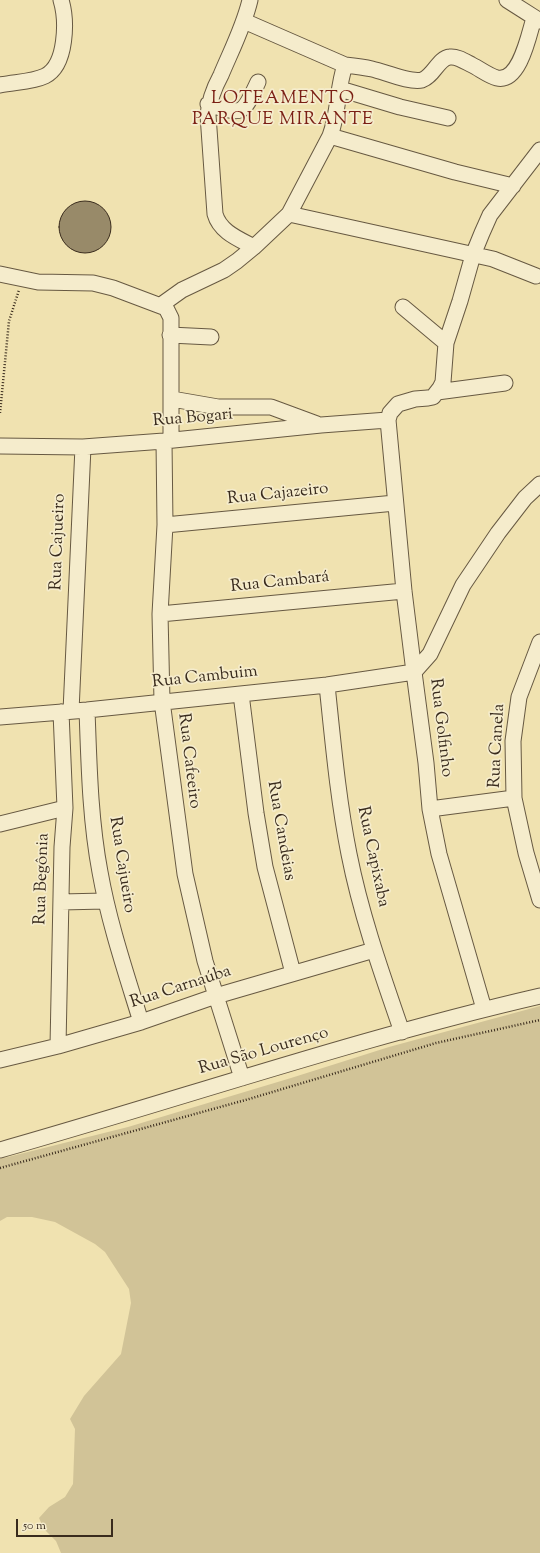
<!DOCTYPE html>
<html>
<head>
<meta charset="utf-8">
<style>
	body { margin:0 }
	#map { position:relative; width:540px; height:1553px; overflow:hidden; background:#f0e2b0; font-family:"Sorts Mill Goudy",serif }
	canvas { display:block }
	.scale { position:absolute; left:16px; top:1519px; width:97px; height:18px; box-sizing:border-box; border:2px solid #392b1d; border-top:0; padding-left:5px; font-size:12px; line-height:14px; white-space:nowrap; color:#392b1d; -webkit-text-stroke:3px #f5eccc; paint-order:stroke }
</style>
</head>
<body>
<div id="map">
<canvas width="540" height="1553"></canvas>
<div class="scale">50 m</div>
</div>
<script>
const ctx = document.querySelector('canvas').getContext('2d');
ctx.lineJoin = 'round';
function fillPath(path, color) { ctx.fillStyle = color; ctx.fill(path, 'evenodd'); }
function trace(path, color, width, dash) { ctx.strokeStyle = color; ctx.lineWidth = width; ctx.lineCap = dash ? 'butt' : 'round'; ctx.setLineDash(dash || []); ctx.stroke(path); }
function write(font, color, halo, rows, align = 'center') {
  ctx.font = font + ' "Sorts Mill Goudy",serif'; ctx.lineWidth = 3.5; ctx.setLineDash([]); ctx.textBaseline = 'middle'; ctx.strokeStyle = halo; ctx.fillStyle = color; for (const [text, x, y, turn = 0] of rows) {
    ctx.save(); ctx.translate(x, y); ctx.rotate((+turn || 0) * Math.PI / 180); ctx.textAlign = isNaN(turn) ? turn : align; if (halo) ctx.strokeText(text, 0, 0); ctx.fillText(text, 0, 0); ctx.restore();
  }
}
const green = new Path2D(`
	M540,1006V1553H61L56,1541L44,1529L39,1518L49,1507L65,1497L73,1484L75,1429L70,1419L84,1396L121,1354L131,1303L129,1289L105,1252L95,1244L55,1222L32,1217H7L0,1221V1159L128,1127L291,1078L389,1047Z`);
const building = new Path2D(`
	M59 227a26 26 0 1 1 52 0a26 26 0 1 1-52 0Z`);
const path = new Path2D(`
	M0,413L9,321L19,290
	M0,1168L249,1099L436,1043L540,1020`);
const minor = new Path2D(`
	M250,0C244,26 231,51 221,75C214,88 209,100 208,115L215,214C220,232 239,239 254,247
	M507,0L540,21
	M345,65C354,66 363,67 372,69C385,72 410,83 422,80C434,76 438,58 450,57C457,56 466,62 472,65C480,69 489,76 497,78C520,83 529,34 534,18
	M0,85C14,82 33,82 45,76C67,65 67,20 61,0
	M340,89L400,107L448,118
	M208,104C244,115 242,116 258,82
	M330,136L455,172L513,186
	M289,214L493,259L536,276
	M0,274L38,282L93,283L113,288L166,308L171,318V440
	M161,305L182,290L224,270L237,261L254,247L289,214L330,136C339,112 337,88 345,65L244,21
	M403,307L446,343
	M170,335L211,337
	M437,392L505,383
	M172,399L218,407H271L317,424
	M164,441L165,525L160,614L162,701L185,874L205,961L242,1078
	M0,446L83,447L164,441L321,425L388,420
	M165,525L395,503
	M160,614L404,591
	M540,642L519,697L513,741L514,798L526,853L540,900
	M327,685C333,742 338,799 349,854C361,915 382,974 402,1032
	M241,694L256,813L265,867L293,973
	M87,710C89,764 90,819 100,872C109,923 126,973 141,1022
	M71,711L83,447
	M0,717L87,710L327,685L414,672L404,591L388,420L390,413L398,404L415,399L428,398L433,397L440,388L443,382L446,343L460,301L473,255L482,233L490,215L540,150
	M430,809L514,798
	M0,824L65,808
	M61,902L105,901
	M484,1009L439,854L430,809L426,763L414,672L430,654L463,585L498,533L525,498L540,484
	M58,1046L62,847L65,808L61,712
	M0,1060L58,1046L141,1022L216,996L374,950
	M0,1150C180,1099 358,1038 540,996`);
const streetNames = [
	["Rua Bogari",193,419,-5],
	["Rua Cajazeiro",278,495,-6],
	["Rua Cajueiro",59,542,-88],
	["Rua Cambará",280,583,-6],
	["Rua Cambuim",205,678,-6],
	["Rua Golfinho",440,728,83],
	["Rua Canela",498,746,-87],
	["Rua Cafeeiro",188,761,83],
	["Rua Candeias",280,831,80],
	["Rua Capixaba",372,857,78],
	["Rua Cajueiro",121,865,81],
	["Rua Begônia",43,879,-88],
	["Rua Carnaúba",181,988,-18],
	["Rua São Lourenço",264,1052,-16]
];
const neighbourhoodNames = [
	["LOTEAMENTO",283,100],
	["PARQUE MIRANTE",283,121]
];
fillPath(green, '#d1c397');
fillPath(building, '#988a69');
trace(building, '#392b1d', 1);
trace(minor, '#675942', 17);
trace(path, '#392b1d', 2.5, [1, 2]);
trace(minor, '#f5eccc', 15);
write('17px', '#392b1d', '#f5eccc', streetNames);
ctx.letterSpacing = '1px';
write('18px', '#7a1f14', '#f5eccc', neighbourhoodNames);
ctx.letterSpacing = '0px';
</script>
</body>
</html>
